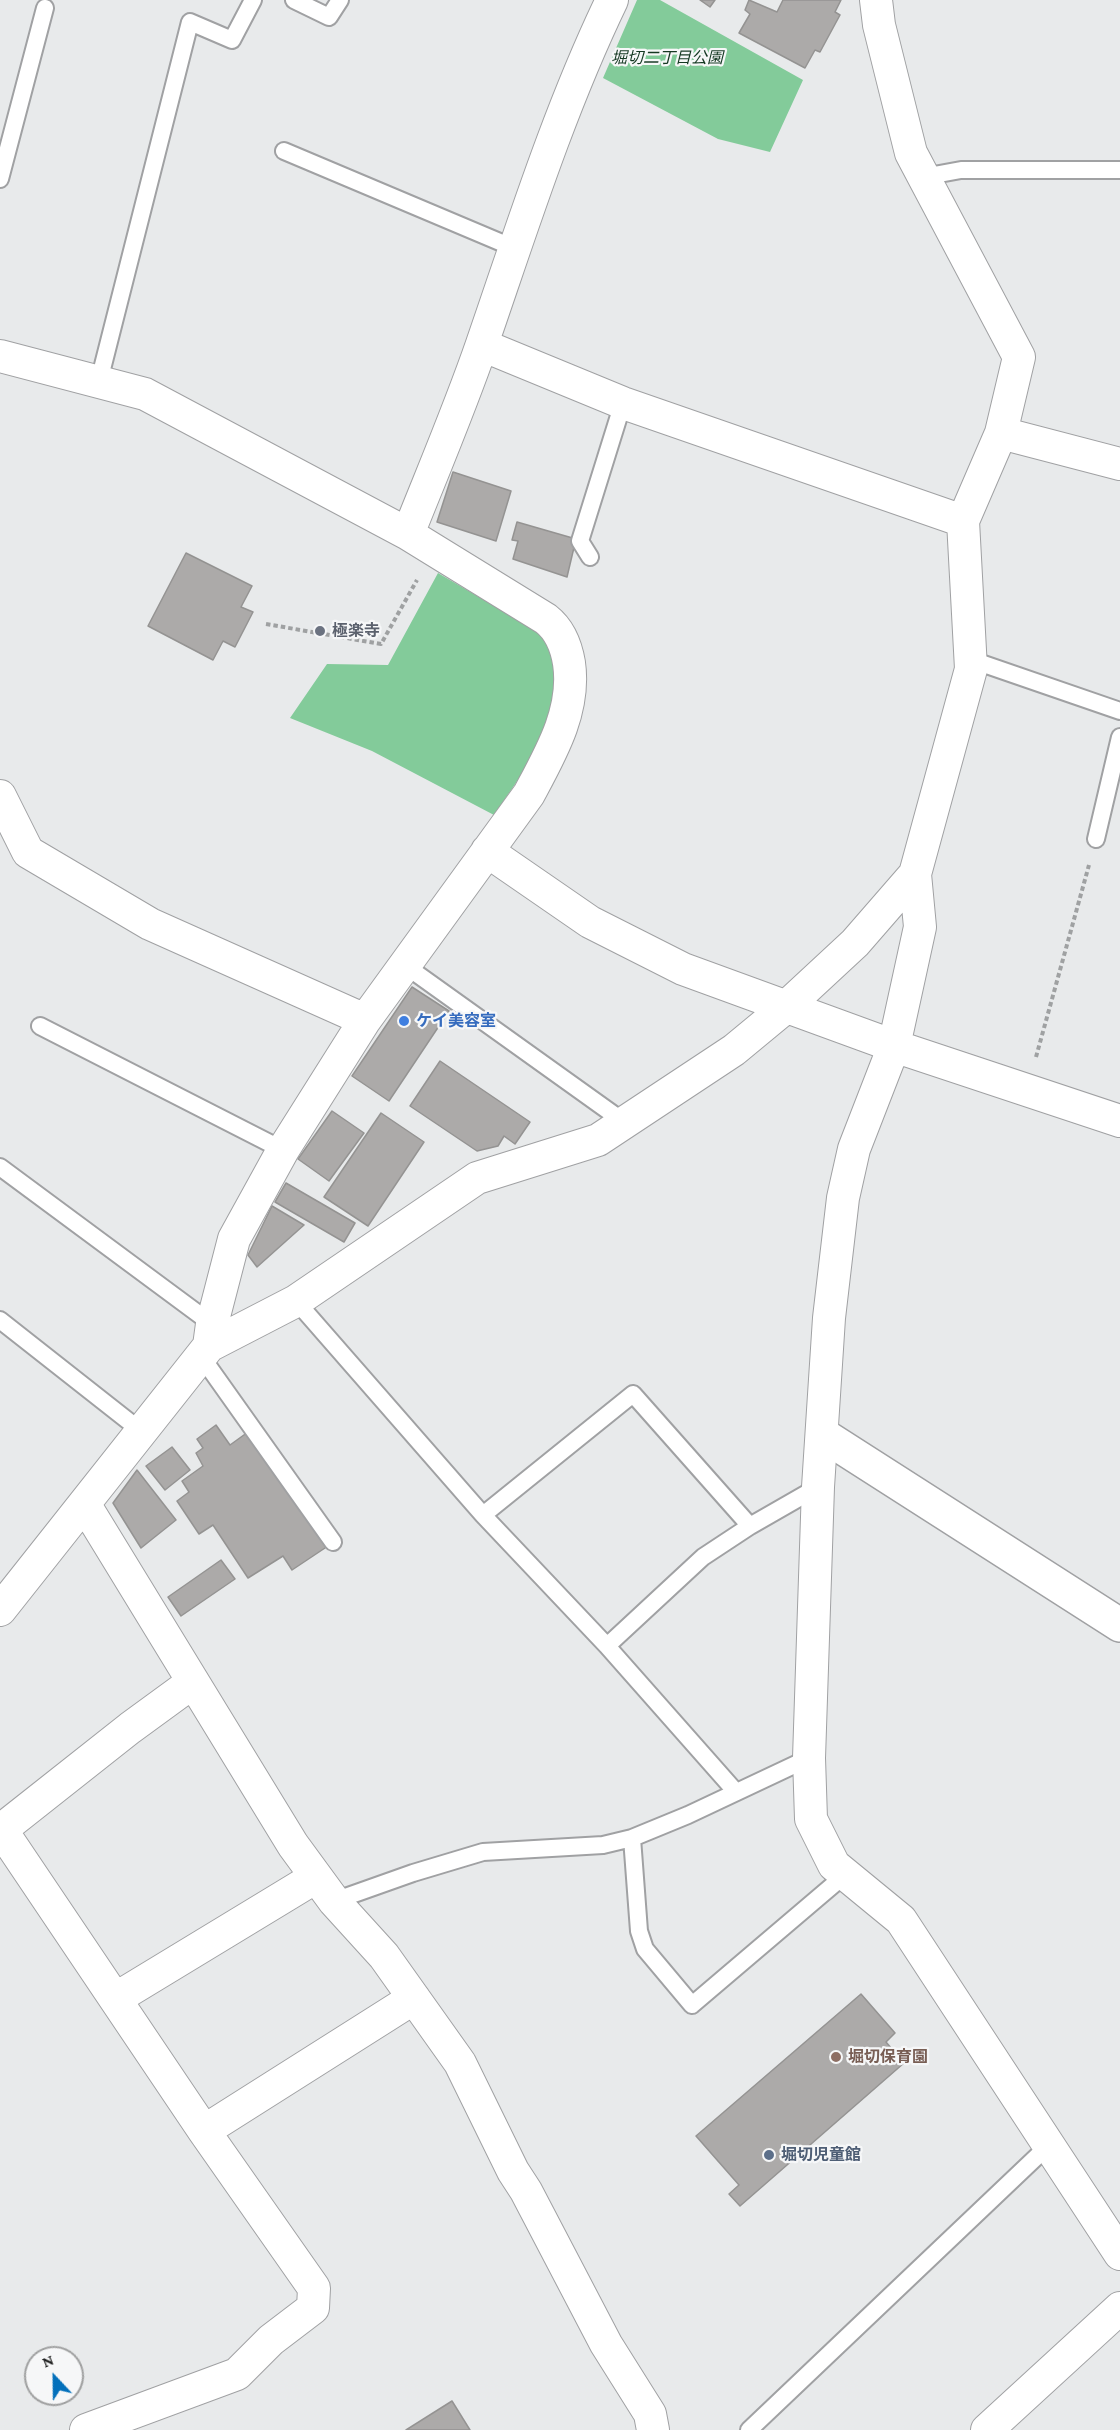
<!DOCTYPE html>
<html>
<head>
<meta charset="utf-8">
<style>
	body { margin:0 }
	#map { position:relative; width:1120px; height:2430px; overflow:hidden; background:#e8eaeb; font-family:"Crimson Pro",serif }
	canvas { display:block }
	.north { position:absolute; left:24px; top:2346px; width:60px; height:60px; box-sizing:border-box; background:#f6f7f8; border:2px solid #9fa0a0; border-radius:50%; rotate:338deg; font-size:16px; font-weight:700; line-height:24px; text-align:center; color:#1c1d1d }
	.north::after { content:''; display:block; margin:auto; width:21px; height:27px; background:#0370bb; clip-path:polygon(50% 0,100% 100%,50% 72%,0 100%) }
</style>
</head>
<body>
<div id="map">
<canvas width="1120" height="2430"></canvas>
<div class="north">N</div>
</div>
<script>
const ctx = document.querySelector('canvas').getContext('2d');
ctx.lineJoin = 'round';
function fillPath(path, color) { ctx.fillStyle = color; ctx.fill(path, 'evenodd'); }
function trace(path, color, width, dash) { ctx.strokeStyle = color; ctx.lineWidth = width; ctx.lineCap = dash ? 'butt' : 'round'; ctx.setLineDash(dash || []); ctx.stroke(path); }
function write(font, color, halo, rows, align = 'center') {
  ctx.font = font + ' "Crimson Pro","Noto Sans JP",serif'; ctx.lineWidth = 4.5; ctx.setLineDash([]); ctx.textBaseline = 'middle'; ctx.strokeStyle = halo; ctx.fillStyle = color; for (const [text, x, y, turn = 0] of rows) {
    ctx.save(); ctx.translate(x, y); ctx.rotate((+turn || 0) * Math.PI / 180); ctx.textAlign = isNaN(turn) ? turn : align; if (halo) ctx.strokeText(text, 0, 0); ctx.fillText(text, 0, 0); ctx.restore();
  }
}
const green = new Path2D(`
	M637,0H660L803,80L770,152L718,139L603,78Z
	M438,573L537,631C588,689 529,764 494,815L372,751L290,718L327,664L388,665Z`);
const building = new Path2D(`
	M700,0H715L710,7Z
	M749,0L777,12L783,0H841L835,12L840,15L820,52L815,50L805,68L739,33L750,14L745,10Z
	M453,472L511,491L496,541L437,522Z
	M517,522L576,539L567,577L513,559L518,541L512,540Z
	M186,553L252,586L241,607L253,612L235,647L223,641L213,660L148,626Z
	M412,987L449,1011L389,1101L352,1076Z
	M440,1061L530,1122L515,1144L504,1136L498,1146L477,1151L410,1106Z
	M332,1111L364,1133L329,1181L298,1159Z
	M381,1113L424,1142L368,1226L324,1197Z
	M286,1183L355,1223L344,1242L275,1202Z
	M272,1206L304,1225L257,1267L248,1255Z
	M216,1425L230,1445L248,1432L328,1546L292,1570L283,1556L248,1578L213,1525L199,1534L177,1501L189,1492L182,1481L203,1466L196,1453L203,1448L197,1439Z
	M172,1447L190,1470L165,1490L146,1466Z
	M137,1470L176,1520L141,1548L113,1503Z
	M221,1560L235,1579L181,1616L168,1597Z
	M861,1994L895,2033L886,2042L904,2063L740,2206L729,2194L739,2185L696,2136Z
	M452,2401L470,2430H406Z`);
const path = new Path2D(`
	M266,624L381,644L417,580
	M1036,1057L1089,865`);
const service = new Path2D(`
	M294,0L329,17L340,0
	M284,151L514,248
	M923,177L961,170H1120
	M0,179L45,8
	M99,381L190,22L232,40L253,0
	M590,557L580,541L623,403
	M972,660L1120,711
	M1096,839L1120,737
	M406,966L624,1122
	M40,1026L283,1150
	M0,1167L212,1324
	M296,1301L483,1515L607,1646
	M0,1320L141,1431
	M201,1356L333,1542
	M483,1515L633,1394L750,1526
	M809,1758L688,1815L632,1838L639,1931L645,1949L692,2005L846,1874
	M736,1792L607,1646L703,1557L750,1526L818,1487
	M334,1901L413,1873L483,1852L603,1845L632,1838
	M749,2430L1049,2145`);
const minor = new Path2D(`
	M876,0L879,25L911,153L1019,357L1001,433L963,521
	M482,345L623,403L963,521L971,669L915,874L920,927L894,1046L854,1149L843,1198L829,1318L818,1487L809,1758L811,1819L834,1865L901,1920L1120,2254
	M0,356L145,394L408,534L546,619C560,630 566,645 569,663C576,710 551,753 529,794L365,1020L283,1150L234,1239L212,1324L209,1346
	M1001,433L1120,464
	M408,534C433,471 460,408 482,344C522,228 559,110 612,0
	M0,796L28,852L150,924L365,1020
	M487,851L590,922L683,969L894,1046L1120,1121
	M85,1505L293,1845L334,1901L384,1956L460,2063L513,2171L526,2191L606,2344L650,2414L653,2430
	M0,1610L209,1346L296,1301L477,1178L598,1140L734,1050L786,1007L855,943L915,874
	M0,1828L204,2131L314,2288L313,2308L271,2340L237,2374L86,2430
	M1,1830L130,1728L193,1682
	M115,1999L316,1877
	M204,2131L414,1998
	M987,2430L1120,2308`);
const tertiary = new Path2D(`
	M823,1435L1120,1625`);
const markers = [
	[320,631,6,"#6b7280"],
	[404,1021,6,"#3f7fe0"],
	[836,2057,6,"#8d6e63"],
	[769,2155,6,"#5c6f8a"]
];
const parkNames = [
	["堀切二丁目公園",667,58]
];
const worshipNames = [
	["極楽寺",332,631]
];
const shopNames = [
	["ケイ美容室",416,1021]
];
const educationNames = [
	["堀切保育園",848,2057]
];
const serviceNames = [
	["堀切児童館",781,2155]
];
fillPath(green, '#83cb9a');
fillPath(building, '#acaaa9');
trace(building, '#949392', 1.5);
trace(service, '#a0a1a3', 20);
trace(minor, '#a0a1a3', 34);
trace(tertiary, '#a0a1a3', 36);
trace(path, '#9fa1a2', 4, [4.5, 3]);
trace(service, '#fff', 16);
trace(minor, '#fff', 32);
trace(tertiary, '#fff', 33);
for (const [x, y, r, color] of markers) { const dot = new Path2D(); dot.arc(x, y, r, 0, 2 * Math.PI); ctx.fillStyle = color; ctx.fill(dot); trace(dot, '#f6f7f8', 2); }
write('italic 16px', '#153923', '#f6f7f8', parkNames);
write('bold 16px', '#5b616d', '#f6f7f8', worshipNames, 'left');
write('bold 16px', '#366cbe', '#f6f7f8', shopNames, 'left');
write('bold 16px', '#785e54', '#f6f7f8', educationNames, 'left');
write('bold 16px', '#4e5e75', '#f6f7f8', serviceNames, 'left');
</script>
</body>
</html>
